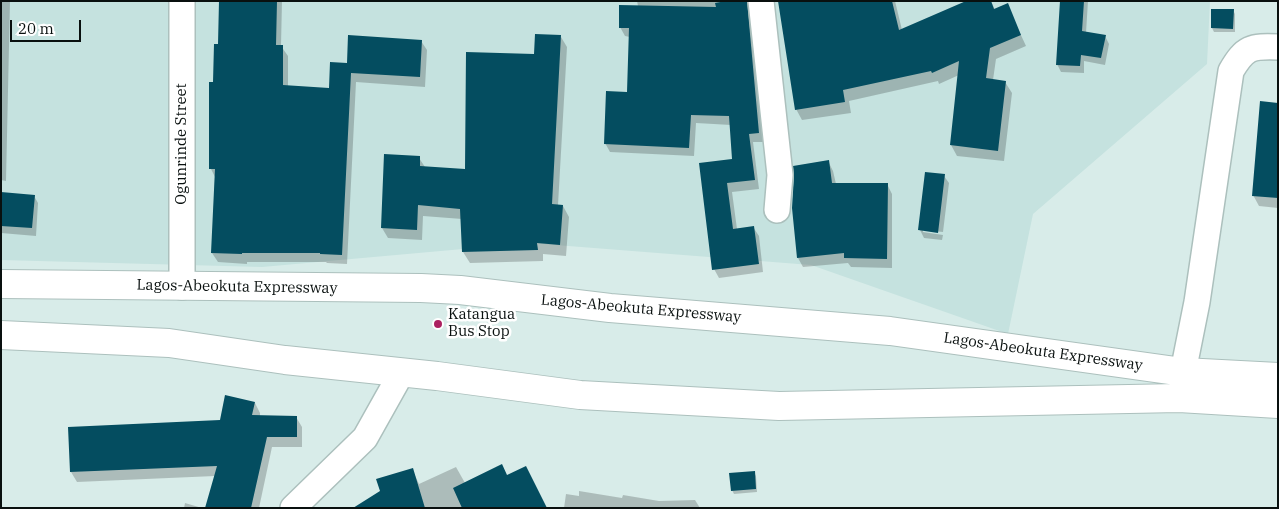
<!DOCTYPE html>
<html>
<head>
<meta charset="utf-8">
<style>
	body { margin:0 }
	#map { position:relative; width:1279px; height:509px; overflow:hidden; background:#d8ece9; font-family:"IBM Plex Serif",serif }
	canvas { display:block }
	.frame { position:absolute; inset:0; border:2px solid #09100f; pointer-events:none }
	.scale { position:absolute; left:10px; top:20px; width:71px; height:22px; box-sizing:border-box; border:2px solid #09100f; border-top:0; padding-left:6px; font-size:15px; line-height:18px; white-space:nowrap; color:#09100f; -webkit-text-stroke:4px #fff; paint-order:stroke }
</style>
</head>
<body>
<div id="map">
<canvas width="1279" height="509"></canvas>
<div class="frame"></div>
<div class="scale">20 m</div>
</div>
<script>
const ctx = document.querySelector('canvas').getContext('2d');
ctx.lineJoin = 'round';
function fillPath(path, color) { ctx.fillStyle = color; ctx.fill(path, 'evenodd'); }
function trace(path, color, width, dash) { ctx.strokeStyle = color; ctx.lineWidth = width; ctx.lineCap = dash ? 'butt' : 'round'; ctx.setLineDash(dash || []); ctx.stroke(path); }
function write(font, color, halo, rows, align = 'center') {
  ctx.font = font + ' "IBM Plex Serif",serif'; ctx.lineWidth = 5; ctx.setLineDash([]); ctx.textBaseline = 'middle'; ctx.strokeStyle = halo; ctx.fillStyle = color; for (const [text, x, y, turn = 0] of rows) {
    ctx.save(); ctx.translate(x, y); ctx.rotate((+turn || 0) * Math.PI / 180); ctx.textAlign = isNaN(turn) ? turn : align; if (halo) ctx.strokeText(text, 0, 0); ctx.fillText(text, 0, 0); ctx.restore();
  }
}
const built = new Path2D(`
	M1,1H1210L1207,64L1033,214L1008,334L811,265L530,243L262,267L1,260Z`);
const shadow = new Path2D(`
	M1,1H10L6,181L1,180Z
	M221,1H282L281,46L288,56V86L330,89L348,64L421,41L427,50L425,87L356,82L347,264L327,263L326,262H247V264L218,262L212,253L215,177L211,169L210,84H214L219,45Z
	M637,1H747L752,9L764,142H753L759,189L732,192L737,229L753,227L759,236L763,272L719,278L714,269L700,165L733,160L731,125L696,123L694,156L610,152L605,143L628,93L630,37L625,36L620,27L638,6Z
	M779,1H895L902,30L969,1H991L995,10L1007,5L1026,46L996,59L993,80L1005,82L1012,93L1004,161L957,156L951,145L959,75L939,84L938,81L849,101L851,113L802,120L796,109Z
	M1061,1H1088L1086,33L1105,36L1109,44L1105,65L1084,61V73L1061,72L1057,64Z
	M1233,10L1235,14V32H1214L1212,28Z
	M561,37L567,47L558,205L563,206L569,217L566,256L543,254V261L470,263L463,252L462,219L423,216L422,240L388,238L382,228L419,158L425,167L466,170L535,55Z
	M1278,104V208L1259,206L1253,195Z
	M828,161L833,171L836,184H887L892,194V268L851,267L848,263L803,267L798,258L793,208Z
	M944,176L949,183L943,232L923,230V232L943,235L942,240L924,238L920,230Z
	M1,193L34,196L38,203L36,236L1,233Z
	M255,403L260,413V417H296L302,427V447H272L259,508H206L215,476L77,482L71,472L69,428L221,422Z
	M456,467L465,483L507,477L546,508H356L412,469L419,484Z
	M754,472L756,476L757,492L734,494L732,490Z
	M579,491L622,498L623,495L659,501L695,500L700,508H564L566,494L579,496Z
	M185,503L202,508H184Z`);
const building = new Path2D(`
	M219,1H277L276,45H283V85L329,88L330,62L347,63L348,35L422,40L420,77L351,73L342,255L320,254V253H242V254L211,253L215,169H209V82H213L214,44H218Z
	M726,1H747L759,133L749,134L755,180L727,183L733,229L754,226L759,264L712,270L699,163L732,159L729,116L691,115L689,148L604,144L606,91L627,92L629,28H619V5L716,7L715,3Z
	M778,1H892L899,30L966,1H991L994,9L1008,3L1021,35L990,48L986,78L1006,81L998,151L950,145L959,61L932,73L931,71L843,90L845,102L795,110Z
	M1060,1H1084L1082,31L1106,35L1101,58L1081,55L1080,66L1056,65Z
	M1211,9H1234L1233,29L1211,28Z
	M535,34L561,35L552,204L563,205L560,245L537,243L538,250L462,252L460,209L418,205L417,230L381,228L384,154L420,156V166L465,169L466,52L534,54Z
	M1260,101L1278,103V198L1252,196Z
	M829,160L832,183H888L887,259L844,258V253L797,258L792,208L794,176L793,166Z
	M925,172L945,174L938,233L918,230Z
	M1,192L35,195L32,228L1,226Z
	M225,395L255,402L252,415L297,416V437H267L251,508H205L217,466L70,472L68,427L220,420Z
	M502,464L507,475L526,466L547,508H462L453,488Z
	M413,468L425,508H353L380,491L376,479Z
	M755,471L756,489L731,491L729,473Z`);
const street = new Path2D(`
	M182,1V287
	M761,1L780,175L777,210
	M1183,372L1197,302L1231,71C1245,47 1251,46 1278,47
	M293,508L365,438L402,372`);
const highway = new Path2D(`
	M1,284L421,288L460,290L610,308L890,331L1183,372L1278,377
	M1,335L169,343L285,360L437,376L580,395L779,406L1179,398L1278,404`);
const markers = [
	[438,324,5,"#ac2161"]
];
const streetNames = [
	["Ogunrinde Street",182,144,-90],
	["Lagos-Abeokuta Expressway",237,287,1],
	["Lagos-Abeokuta Expressway",641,309,5],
	["Lagos-Abeokuta Expressway",1043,352,8]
];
const poiNames = [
	["Katangua",448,315],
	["Bus Stop",448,332]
];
fillPath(built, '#c5e2df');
fillPath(shadow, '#0003');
fillPath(building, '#044d60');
trace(street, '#acc0bd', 28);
trace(highway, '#acc0bd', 30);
trace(street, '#fff', 25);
trace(highway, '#fff', 28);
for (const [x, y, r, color] of markers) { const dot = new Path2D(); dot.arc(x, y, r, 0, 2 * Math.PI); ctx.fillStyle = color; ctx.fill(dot); trace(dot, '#fff', 2); }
write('15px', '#09100f', '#fff', streetNames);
write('15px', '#09100f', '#fff', poiNames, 'left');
</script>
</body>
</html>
